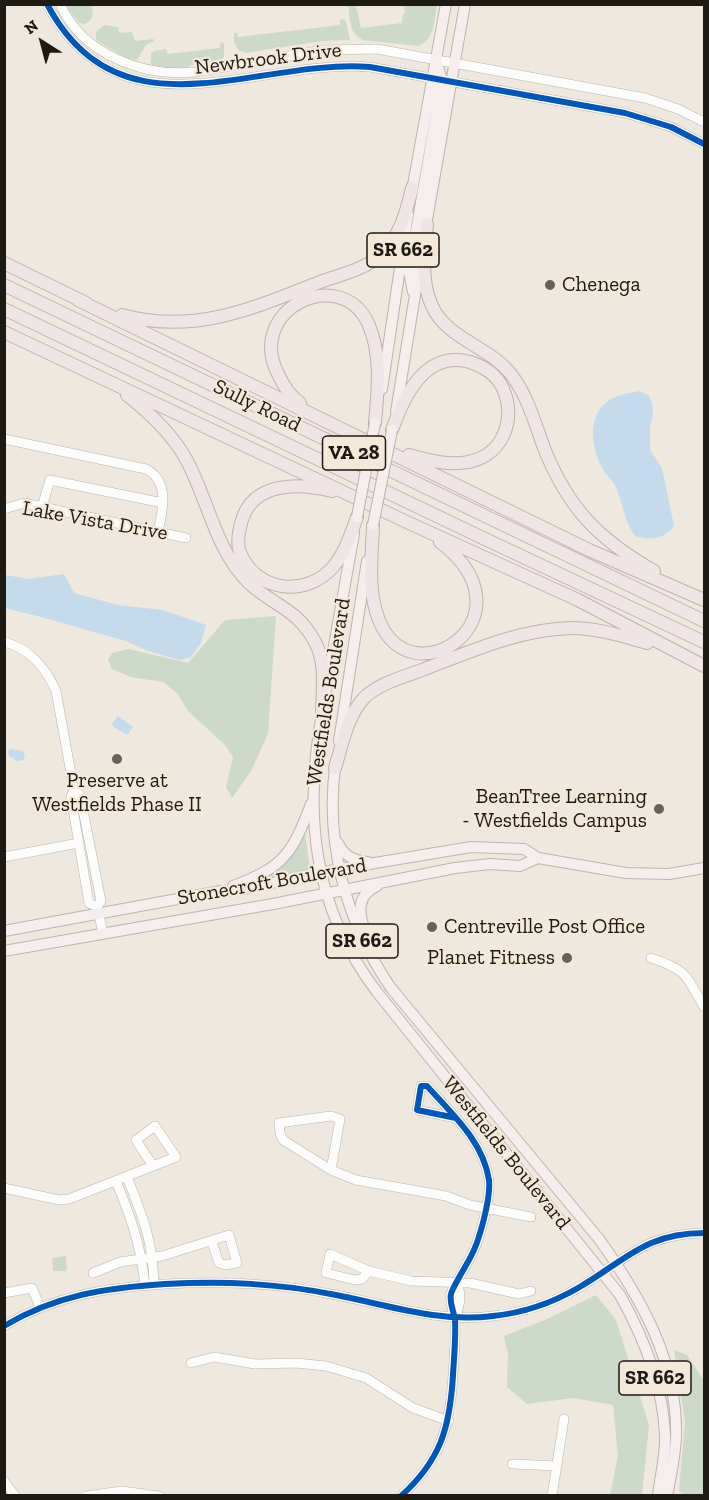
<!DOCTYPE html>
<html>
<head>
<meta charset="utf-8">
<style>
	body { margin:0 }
	#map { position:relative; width:709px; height:1500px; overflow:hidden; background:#eee8df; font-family:"Zilla Slab",serif }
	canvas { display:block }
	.frame { position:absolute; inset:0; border:6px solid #1d1913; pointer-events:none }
	.north { position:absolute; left:12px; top:12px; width:60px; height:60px; -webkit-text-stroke:4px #f4e9d9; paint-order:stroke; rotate:324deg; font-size:16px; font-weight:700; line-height:24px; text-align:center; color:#1d1913 }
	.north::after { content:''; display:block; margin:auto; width:21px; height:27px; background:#1d1913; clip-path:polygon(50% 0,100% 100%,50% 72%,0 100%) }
</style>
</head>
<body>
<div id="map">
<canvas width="709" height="1500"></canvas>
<div class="frame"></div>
<div class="north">N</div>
</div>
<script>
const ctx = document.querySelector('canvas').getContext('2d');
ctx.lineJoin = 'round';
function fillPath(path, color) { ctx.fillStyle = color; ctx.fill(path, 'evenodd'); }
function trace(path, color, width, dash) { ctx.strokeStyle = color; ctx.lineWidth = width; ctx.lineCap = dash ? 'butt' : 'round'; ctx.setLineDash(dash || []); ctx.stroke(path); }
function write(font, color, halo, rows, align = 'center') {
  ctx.font = font + ' "Zilla Slab",serif'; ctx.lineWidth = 4.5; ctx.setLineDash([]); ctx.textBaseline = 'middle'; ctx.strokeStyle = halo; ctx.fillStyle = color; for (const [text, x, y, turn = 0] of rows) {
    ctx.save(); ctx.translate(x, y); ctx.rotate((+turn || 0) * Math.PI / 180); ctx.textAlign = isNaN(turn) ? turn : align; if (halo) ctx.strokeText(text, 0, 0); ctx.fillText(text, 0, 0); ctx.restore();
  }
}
const green = new Path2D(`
	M65,5H92C93,14 94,19 85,24L79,23Z
	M348,5H359L356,6L361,28L402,23L403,14L405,13L404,5H437C434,20 435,40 418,46L363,40C349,34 350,18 348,5Z
	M342,19L346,21L350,40L322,41L246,53L238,50L234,41V33H237L238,37L340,25V20Z
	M104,25L118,27L119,33L132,32L135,41L154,39V41L146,45L137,60L125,58L96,40V32Z
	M222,42L224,44V57L219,63L207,62L191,65L185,69L153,66L151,63V54L154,51L166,49L168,54L220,48V43Z
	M276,616L268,734L251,771L232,798L226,787L233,757L225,745L188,711L177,693L163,682L131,677L112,669L108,660L112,653L129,649L188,663L225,620Z
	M305,833L310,870L260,881C280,869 295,855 305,833Z
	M66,1256L67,1269L65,1271H53L52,1258Z
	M596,1295L616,1320L649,1425L642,1495H610L618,1456L613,1405L573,1398L527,1404L507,1387L508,1354L504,1336L547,1319Z
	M674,1350L687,1355L704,1381V1495H685L679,1491L685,1421Z`);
const water = new Path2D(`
	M640,391L649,396L652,403L653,416L650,425V450L662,468L674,526C665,539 649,541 635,536C624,521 623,502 615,485C612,480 607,476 604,471C590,449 586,411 613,398C621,394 631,393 640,391Z
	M64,574L74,593L118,605L163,610L206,625L201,643L191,657L180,660L148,651L126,641L41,617L5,608V575L29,579Z
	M118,716L133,727L127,735L111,725Z
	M11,749L23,751L25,755L23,760L17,761L9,756L8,751Z`);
const minor = new Path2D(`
	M47,4C120,142 255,58 370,67L625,113L671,127L704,144
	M60,4C83,55 143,77 195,72L324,50L377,49L645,98L678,109L704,122
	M4,439L146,469C170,481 163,510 158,532
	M42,507L50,480L163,503
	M4,509L24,503L186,538
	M4,642C29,648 46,668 56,691L74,790L71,797L89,903L97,907
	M74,790L80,795L101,901L97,907L103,933
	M4,857L79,843
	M651,958C688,970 686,976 704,1007
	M331,1170L340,1119L331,1116L279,1123L280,1133L283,1140L331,1170L356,1180L446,1196L470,1205L531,1217
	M127,1177C143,1217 153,1241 154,1285
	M116,1181C131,1218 141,1245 145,1286
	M4,1188L59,1200L69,1199L176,1157L155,1126L136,1140L153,1166
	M369,1271L362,1279L355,1280L326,1273L330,1254L369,1271L411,1281L470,1283L519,1294L531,1291
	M93,1273L120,1262L162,1256L229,1235L237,1263L225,1265L219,1263L212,1242
	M4,1293L32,1288L40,1307
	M455,1318C460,1305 462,1296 457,1283
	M4,1326C56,1295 105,1288 165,1284C224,1281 277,1283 336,1295C388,1305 439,1323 493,1316C522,1313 552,1303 578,1288C625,1261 645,1233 704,1233
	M191,1363L214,1357L255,1364L296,1363L326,1366L366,1378L413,1408L449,1421
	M512,1464L557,1466
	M4,1481L15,1496
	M86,1496L122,1491L159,1496
	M401,1496C441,1460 450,1427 453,1375C454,1357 456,1338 455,1320C454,1311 449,1304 451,1294C452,1288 466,1266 470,1258C479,1243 491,1198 489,1180C483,1141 452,1114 427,1086H421L417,1110L456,1118
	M552,1496L564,1419`);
const major = new Path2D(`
	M411,196L446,4
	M425,231L465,4
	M413,292L409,272L442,80L436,60
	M382,389L408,214
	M396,412L421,258
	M326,690L354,534
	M323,708C303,811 312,907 377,992L620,1295C644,1338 663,1386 665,1435C666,1455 660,1476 658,1496
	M339,741L367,561
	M336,760C324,840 345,921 391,988L599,1239C641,1298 678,1362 676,1437C675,1457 671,1476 667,1496
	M338,843C344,856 354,861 368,862
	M233,886C284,867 292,854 311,804
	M4,931L221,891L239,890L339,869L471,847L524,849L538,858L626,873L669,874L704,868
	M365,931C358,912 357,895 377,886
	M4,951L273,904L455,868L490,864L520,866L538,858`);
const highway = new Path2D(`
	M427,224C425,251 420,280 432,306C447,339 488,346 510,373C527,394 535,423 544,448C568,508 598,539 654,571
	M4,263L86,303
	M4,285L704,621
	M78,300L589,550L704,600
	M4,309L485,539L704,642
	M122,315C194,335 254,308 320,282C339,275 363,270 378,257C399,239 406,214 412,188
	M4,332L409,523L578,600L704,666
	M127,395C150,413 172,434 186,459C208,499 215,549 248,582C273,606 297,608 315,642C327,664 322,691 322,715
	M300,403C290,396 283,385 278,374C245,309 340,264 368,323C382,354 378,390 375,423
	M392,430C404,396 425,350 470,362C482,366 493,372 500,383C518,413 506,455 468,462C449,466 428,460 409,455
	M332,491C300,483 254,481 242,520C239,530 236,542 240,552C255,592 306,598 333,567C345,553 351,534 357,517
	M373,525C372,557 367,590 379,620C411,702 538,617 440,542
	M335,768C342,746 347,715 365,697C380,683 403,677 422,670C469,652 520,629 571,628C597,628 622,636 647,643`);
const majorBridge = new Path2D(`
	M357,517L375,423
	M373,525L392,430`);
const cycleway = new Path2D(`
	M47,4C120,142 255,58 370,67L625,113L671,127L704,144
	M4,1326C56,1295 105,1288 165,1284C224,1281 277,1283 336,1295C388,1305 439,1323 493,1316C522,1313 552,1303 578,1288C625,1261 645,1233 704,1233
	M401,1496C441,1460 450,1427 453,1375C454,1357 456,1338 455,1320C454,1311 449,1304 451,1294C452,1288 466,1266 470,1258C479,1243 491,1198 489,1180C483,1141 452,1114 427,1086H421L417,1110L456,1118`);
const markers = [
	[550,285,6,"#66615a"],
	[117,759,6,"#66615a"],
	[659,809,6,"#66615a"],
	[432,927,6,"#66615a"],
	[567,958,6,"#66615a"]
];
const shields = [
	[403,250,72],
	[354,453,63],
	[362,941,72],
	[655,1378,72]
];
const shieldNames = [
	["SR 662",403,250],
	["VA 28",354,453],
	["SR 662",362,941],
	["SR 662",655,1378]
];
const streetNames = [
	["Newbrook Drive",268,59,-7],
	["Sully Road",257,406,26],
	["Lake Vista Drive",95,521,10],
	["Westfields Boulevard",329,692,-81],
	["Stonecroft Boulevard",272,882,-10],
	["Westfields Boulevard",506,1153,51]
];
const poiNames = [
	["Chenega",562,285],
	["Preserve at",117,781,"center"],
	["Westfields Phase II",117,805,"center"],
	["BeanTree Learning",647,797,"right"],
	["- Westfields Campus",647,821,"right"],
	["Centreville Post Office",444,927],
	["Planet Fitness",555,958,"right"]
];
fillPath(green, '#cdd9c9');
fillPath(water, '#c4daed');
trace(minor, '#bab5af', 10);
trace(major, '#beb2ae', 12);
trace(highway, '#beb2ae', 14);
trace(minor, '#fcfcfa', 9);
trace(major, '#f5eeed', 10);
trace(highway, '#f0e5e5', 12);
trace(majorBridge, '#beb2ae', 12, []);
trace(majorBridge, '#f5eeed', 10);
trace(cycleway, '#0057b8', 6);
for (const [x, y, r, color] of markers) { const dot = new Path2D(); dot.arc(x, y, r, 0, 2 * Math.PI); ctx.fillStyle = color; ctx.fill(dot); trace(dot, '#f4e9d9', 2); }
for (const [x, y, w] of shields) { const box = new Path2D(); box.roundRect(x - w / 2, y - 17, w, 34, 4.5); ctx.fillStyle = '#f4e9d9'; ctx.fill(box); trace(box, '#1d1913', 1.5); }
write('bold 20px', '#1d1913', null, shieldNames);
write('21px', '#1d1913', '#f4e9d9', streetNames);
write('21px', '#1d1913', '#f4e9d9', poiNames, 'left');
</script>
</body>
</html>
